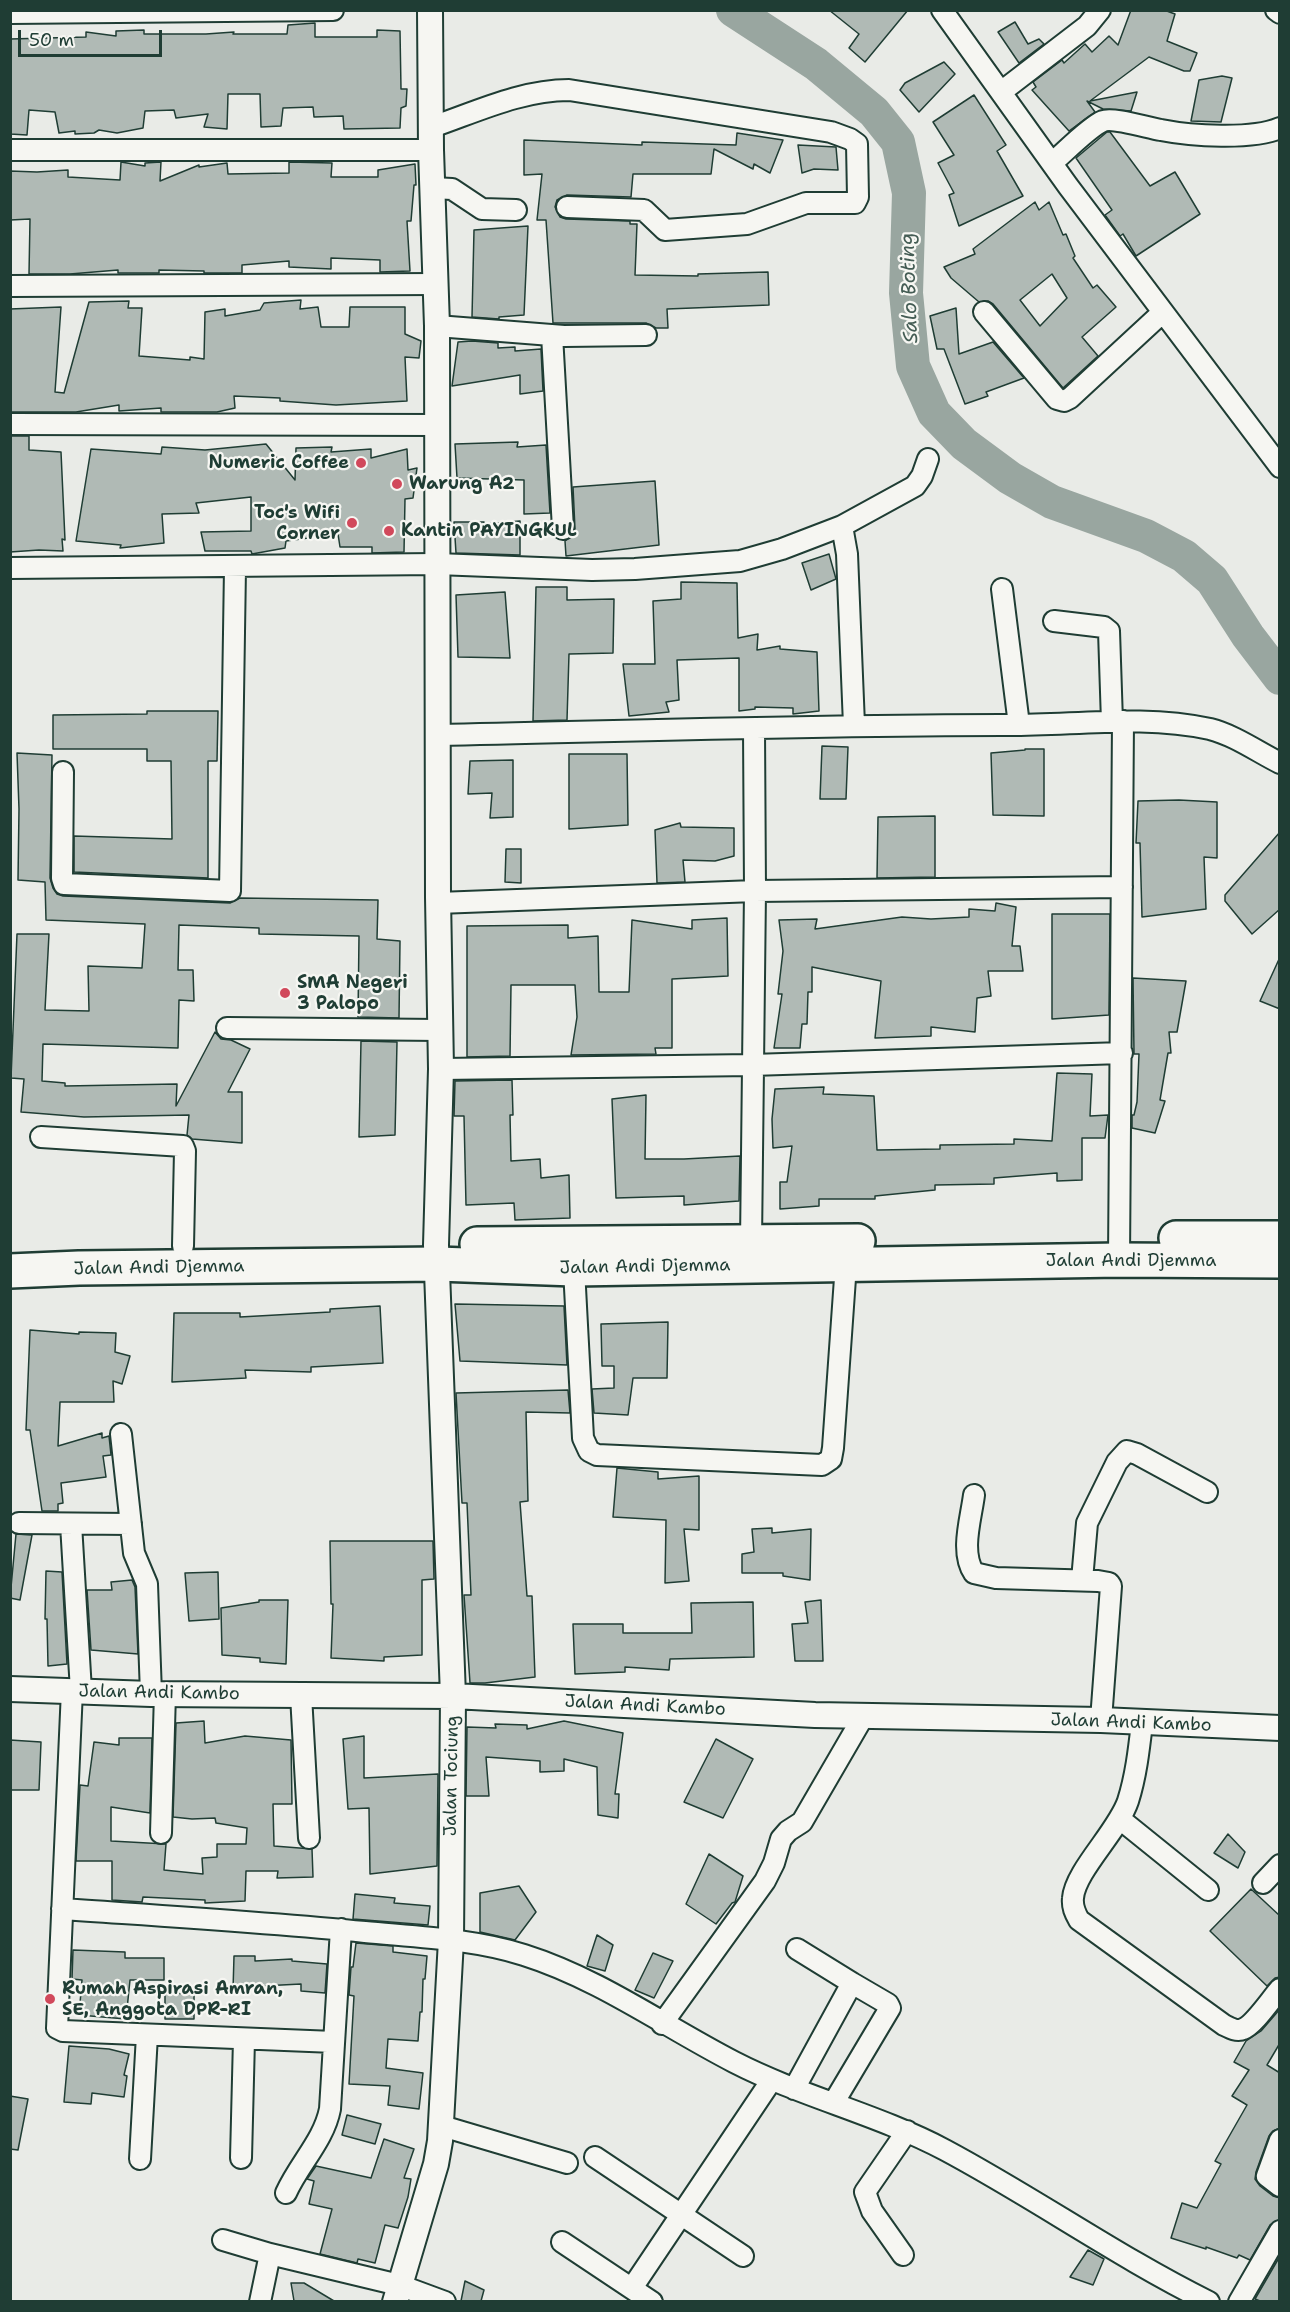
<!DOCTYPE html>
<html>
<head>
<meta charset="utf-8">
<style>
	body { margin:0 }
	#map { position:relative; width:1290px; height:2312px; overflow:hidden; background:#e9ebe7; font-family:"Shantell Sans",sans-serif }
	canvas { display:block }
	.frame { position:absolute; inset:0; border:12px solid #1f3d34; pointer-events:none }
	.scale { position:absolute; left:18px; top:30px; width:144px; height:27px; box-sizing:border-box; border:3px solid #1f3d34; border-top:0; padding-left:8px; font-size:18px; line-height:21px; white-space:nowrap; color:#1f3d34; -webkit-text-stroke:4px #f6f6f2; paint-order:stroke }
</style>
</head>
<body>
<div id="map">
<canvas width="1290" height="2312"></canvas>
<div class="frame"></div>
<div class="scale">50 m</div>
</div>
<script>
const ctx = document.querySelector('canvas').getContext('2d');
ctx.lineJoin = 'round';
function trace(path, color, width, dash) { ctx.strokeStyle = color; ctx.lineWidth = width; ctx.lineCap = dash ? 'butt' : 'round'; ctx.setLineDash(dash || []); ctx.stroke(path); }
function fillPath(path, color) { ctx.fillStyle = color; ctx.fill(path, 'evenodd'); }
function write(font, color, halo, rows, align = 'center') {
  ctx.font = font + ' "Shantell Sans",sans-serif'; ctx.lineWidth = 4.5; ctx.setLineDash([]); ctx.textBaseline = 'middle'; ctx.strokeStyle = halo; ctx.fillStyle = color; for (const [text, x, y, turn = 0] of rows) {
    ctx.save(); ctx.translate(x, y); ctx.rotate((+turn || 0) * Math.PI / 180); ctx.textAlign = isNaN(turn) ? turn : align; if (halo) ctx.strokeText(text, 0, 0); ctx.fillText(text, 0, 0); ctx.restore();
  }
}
const river = new Path2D(`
	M733,10L816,64L874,112L898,142L909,193L906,293L913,366L934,413L964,444L1010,478L1052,502L1146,536L1184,556L1212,580L1248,636L1280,678`);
const building = new Path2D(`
	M829,10H908L865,62L849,48L859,34Z
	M1131,10H1164L1175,14L1167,41L1197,53L1190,71H1184L1149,57L1090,101L1137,92L1131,111L1103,109L1087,101L1095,112L1069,131L1032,90L1036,87L1033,82L1062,60L1064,63L1085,44L1092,52L1109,36L1118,45Z
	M1015,22L1028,44L1039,39L1044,44L1019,63L998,32Z
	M315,23V37H377V30L400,31L401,89H407L406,106L401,108L400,128L344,129L343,116L314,117L313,107L283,108L281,126L261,127L260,94H228L227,129L204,127L208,114L176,118L174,110L145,111L143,128L117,133L99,130L94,133L75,134V131L59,133L55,112L29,110L27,135L10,134V39L86,37V32L116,36V31L144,30V34H206L234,32L233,34H287L288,25Z
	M944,62L955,74L919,112L900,90L905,83Z
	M1222,76L1232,78L1221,122L1191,121L1199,80Z
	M974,95L1006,145L997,151L1023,196L959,226L949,195L954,193L938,163L954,155L933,122Z
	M1107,132H1110L1150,186L1175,172L1200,214L1136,256L1123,234L1120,236L1105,215L1112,210L1076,158Z
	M737,133L783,140L770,173L754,164L753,169L714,149L711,174H633L631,197L567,195L557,200L555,207L560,217L566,219L630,221V224H637L635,275L698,276V274L768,272L769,305L667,309L668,328H656L646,323H553L546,220H537L542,174L524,175V140L642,145V142L736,145Z
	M798,145L836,147L838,170L814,169L802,173Z
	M121,162L145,166V163L161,162L160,181L199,165V167L227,163L228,174L289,173V162L332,163L331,177H378V170L415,164L416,185H414L411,221H407L410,271L380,272V260L331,258V269L289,267V261L242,265V273H204V271L159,270V273H118V270L70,274H29L30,219L10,220V171L37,172L68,170V177L120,180Z
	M1035,202L1039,210L1049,202L1063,235L1066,234L1075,256L1073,258L1093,288L1097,285L1116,307L1082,337L1098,356L1063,388L993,304L988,301L979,302L951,278L944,267L975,254L973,249ZM1052,274L1067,298L1040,326L1020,300Z
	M528,226L524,315L499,317V319L472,317L474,230Z
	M301,300L300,309L318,307L321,327H349L350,307H405V334L421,341L419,358L405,357L407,401L336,405L280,401V398L234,396L235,408L217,412H161V408L119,411V405L76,412H10V309L61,307L55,392L64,393L89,302L129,301L128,308H142L139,356L190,360V357L204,359L205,312L225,309V316L260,310L264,303Z
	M956,308L959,354L993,342L1024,378L986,392L988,396L965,404L944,349H937L930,316Z
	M472,341L498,343V348L515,347V351L541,349L543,391L520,394V375L452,386L458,342Z
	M10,436H29V450L61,452L65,540L62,539L63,551L39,550L10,552Z
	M518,442L517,447L546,445L550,513L524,514V480L457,478L455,444Z
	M266,444L295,480L296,448L332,447L331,452L371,449V458L407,449L408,470L417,468L413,498L405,499L404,552L372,553V547H340L338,534L286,541L285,548L252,554L251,551H205L201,532L251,531V497L196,503L199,513L162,514L164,543L120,548L121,545L76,541L91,449L161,454L162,447L205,450Z
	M655,481L659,545L566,556L565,541L573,535L575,529L573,487Z
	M520,521V555L456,553L454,522H484V524Z
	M829,554L836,579L811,590L802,563Z
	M681,582L737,583L738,638L758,634L757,650L780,646V649L817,652L819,711L793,714V708L755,707V709L739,711V658L677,660L679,700L666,702L669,712L629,716L623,664H655L653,601L681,599Z
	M536,587H567V600L614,599L613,653L569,654L567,720L533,721Z
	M505,592L510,658L458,657L456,595Z
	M147,711H218L217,761H208V878L74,872V836L172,839L171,761H147V749H53V715L147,714Z
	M822,746L848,747L846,799H820Z
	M1025,749H1044V816L993,815L991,753L1025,750Z
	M17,753L52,755L50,878L53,888L57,894L63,896L230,903L240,898L378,900L377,939L400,941L399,1018L358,1017L359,936L259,934V928L179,925L178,970H193L194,1001L179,1000L178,1048L43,1044L42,1081L65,1083V1086L177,1084L176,1106L215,1032L221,1039L231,1040L250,1049L228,1092H242V1143L192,1139L187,1135L189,1115L84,1117L21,1112L24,1079L11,1078L17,934H49L45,1010L89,1011L88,966L142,968L145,924L46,920L45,882L18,880L19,809Z
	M569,754H627L628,825L569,829Z
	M513,760V817L490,818L492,793L468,794L470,761Z
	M1179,800L1217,802V858L1204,857L1206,909L1142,917L1140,843H1136L1138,801Z
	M935,816V877L877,878L878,817Z
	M680,823L681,827L734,828V856L715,861L683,860L685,882L657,883L655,830Z
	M1280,832V909L1252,934L1225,901V895Z
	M506,849H521V883L505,882Z
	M996,903L1016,907L1012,946H1020L1023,971H988L991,996L977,998L975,1032L931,1027V1036L875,1038L881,981L812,967V992H808L807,1024H802L800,1048H774L782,994H778L783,951L779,920L817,919L815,929L902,917L931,919L969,917V909L995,911Z
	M1052,914H1110L1109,1015L1052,1019Z
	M727,918L728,976L672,979V1048H655L656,1054L571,1055L577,1017L575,985H511L510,1056L467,1057V926L568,925V938L598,936L599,992H629L632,920L692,929V920Z
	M1280,957V1009L1260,1001Z
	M1133,978L1186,981L1177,1032H1169L1171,1053H1168L1160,1100L1165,1101L1155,1133L1132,1128V1115H1134L1137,1102L1139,1054H1134Z
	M361,1041L397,1042L395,1135L359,1137Z
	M1057,1073L1092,1074L1090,1116L1108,1115L1105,1138H1082V1180L1057,1181V1173L994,1178V1184L935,1185V1190L875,1196V1199H819V1206L780,1209V1182H787L792,1146L773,1148L772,1119L775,1089L824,1087L823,1094L874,1096L877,1150L940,1149V1145L1014,1144V1139L1052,1141Z
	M512,1080L513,1115H510L511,1161L540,1159L541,1178L569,1175L570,1218L515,1220L514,1203L466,1205L464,1116H454L455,1081Z
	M646,1095L645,1159H684L740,1156L739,1201L684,1205V1196L616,1198L612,1099Z
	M455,1304L564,1306L567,1365L460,1361Z
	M380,1306L383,1363L311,1367V1372L245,1370L246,1378L172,1382L174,1313H240V1317L330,1312V1309Z
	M668,1322L667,1378H633L628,1415L594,1413L592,1389L614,1388V1366H602L601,1324Z
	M30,1330L79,1334V1332L116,1333L115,1352L130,1356L122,1384L113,1381L114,1402H60L58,1446L102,1433V1438L109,1436L111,1455L103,1456L106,1477L61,1483L63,1503L58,1504V1511H42L30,1430H26Z
	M568,1390L570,1413L526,1412L528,1501L520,1502L527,1596H532L535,1677L485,1683H470L464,1595H471L467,1503H462L456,1393Z
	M617,1468L658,1472V1479L699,1476V1530L684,1529L689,1581L665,1583L666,1520L613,1517Z
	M772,1528V1533L811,1529L810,1580L783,1576V1573H742V1554L754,1552L752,1529Z
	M16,1534L32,1535L20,1600L10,1598Z
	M330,1541H433L434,1579L422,1580V1655L384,1657V1661L331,1658L333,1604H331Z
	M46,1571L62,1572L67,1664L48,1666L47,1619H45Z
	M218,1572L219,1619L189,1621L185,1573Z
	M132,1580L135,1587L138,1654L91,1650L87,1590H112L111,1582Z
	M259,1600H288L286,1664L260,1662V1658L222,1655L221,1608L259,1602Z
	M821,1600L823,1661H795L792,1624L808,1623L805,1602Z
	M753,1602L754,1657L670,1659L669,1670L625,1667V1672L575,1674L573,1624H623V1633H692L691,1603Z
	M204,1721L205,1743L245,1736L291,1740L292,1804H273L274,1846L312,1849L313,1877L277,1878L278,1871H246L245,1901L205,1903V1900L143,1897L142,1902L112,1900V1861H76L80,1785L88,1786L94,1742L119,1745V1738H152L150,1813L111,1807V1841L166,1844L164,1870L203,1874L202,1858L217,1857V1844H246L247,1828L216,1823L215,1818L192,1819L173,1817L176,1723Z
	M564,1721L623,1733L615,1794H619L618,1818L598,1815L597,1767L564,1759V1771L540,1772V1761L486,1757L489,1796H466L467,1727L496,1728L495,1724L527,1725V1729Z
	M364,1736V1778L438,1774L437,1866L370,1874L369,1808L348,1809L343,1739Z
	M716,1739L753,1759L723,1818L684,1802Z
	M10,1740L41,1742L39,1790H10Z
	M1228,1834L1245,1852L1238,1868L1214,1853Z
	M709,1854L743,1876L735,1902L732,1903L716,1924L686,1904Z
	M519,1886L536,1912L515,1940L480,1932V1893Z
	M1251,1889L1280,1916V1977L1275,1978L1267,1986L1210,1931Z
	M355,1894L395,1898L394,1903L430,1906L428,1925L353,1919Z
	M597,1935L613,1945L605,1971L587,1966Z
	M356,1943L393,1946V1952L427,1956L425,1979H423L422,2012H420L418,2041L388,2039L386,2068L423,2073L419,2109L388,2105L390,2086L349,2084L354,1996L349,1995L351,1967H353Z
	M73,1950L125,1952V1958H164V1980H130L126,2019L79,2015L82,1980L72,1979Z
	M653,1953L673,1961L654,1998L635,1990Z
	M234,1956H255V1961L292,1959V1961L327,1964L325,1993L301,1991V1984L262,1986V1990H233Z
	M194,1993V2019H165V1994Z
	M1280,2009V2043L1267,2065L1280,2073V2128L1273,2131L1269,2136L1256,2172L1255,2179L1260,2186L1273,2196L1280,2198V2219L1270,2225L1250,2260L1239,2255L1237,2258L1206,2247V2249L1171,2238L1182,2203L1197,2208L1221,2164L1215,2161L1247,2105L1232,2096L1249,2070L1234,2062L1246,2041L1261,2031Z
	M69,2046L109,2049L129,2054L124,2075L127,2076L124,2097L92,2093L91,2104L64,2102Z
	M10,2096L28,2099L18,2150L10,2149Z
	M347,2115L381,2124L375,2144L342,2135Z
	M384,2139L414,2149L404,2178L411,2179L408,2197L398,2228L385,2225L375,2263L358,2259L357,2263L320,2254L332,2209L309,2204L314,2181L307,2179L316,2166L371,2178Z
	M1088,2250L1104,2259L1093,2285L1070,2277Z
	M1280,2256V2301H1260L1255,2299Z
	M465,2281L484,2290L481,2301H461Z
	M291,2283H304L334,2301H294Z`);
const minor = new Path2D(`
	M942,10L1068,186L1280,467
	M1276,10L1280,13
	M10,13L333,10
	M1001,92L1087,26L1100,10
	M432,127C476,112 521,90 569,90L831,132L850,139L857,144L858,197L855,203H806L747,224L665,230L644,210L567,207
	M10,150H431
	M1053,162C1065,152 1089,127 1103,121C1113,117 1148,128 1161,130C1191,136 1252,140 1280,128
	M433,188L452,189L482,209L516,210
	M10,286L436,284
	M984,312L1057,399L1064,401L1070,398L1163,312
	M437,326L564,336L646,335
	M552,335L563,529
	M10,424L436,425
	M10,568L437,564L592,570L635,569L740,561L782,549L842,526
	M1002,589L1019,725
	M1054,621L1104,627L1109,631L1112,722
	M854,725L847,554L842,526L915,486L922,476L928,459
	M438,735C626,731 814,725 1002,725C1071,726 1141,714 1210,729C1234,735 1258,752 1280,763
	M63,772L62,878L64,884L230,891L235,568
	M438,903L755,891L1122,887
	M227,1028L440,1030
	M441,1069L752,1065L1122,1053
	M41,1137L183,1146L185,1151L183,1246
	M751,1242L755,891L754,729
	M1119,1260L1123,721
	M574,1269L583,1438L589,1451L597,1455L822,1465L831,1459L833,1448L846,1264
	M121,1434L134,1553L147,1584L151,1694
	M974,1495C971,1519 960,1552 974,1573L996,1578L1098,1581L1109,1583L1111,1586L1101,1720
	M19,1523L131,1524
	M71,1524L81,1691
	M1082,1580L1087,1523L1117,1462L1127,1451L1137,1454L1207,1492
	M72,1690L57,2028L63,2031L334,2042
	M301,1695L309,1838
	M1142,1723C1139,1749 1136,1776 1128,1801C1118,1831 1075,1871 1073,1898C1072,1907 1075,1913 1079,1920L1224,2025C1230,2028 1237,2032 1243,2029C1254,2025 1271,1999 1280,1989
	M1120,1819L1208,1890
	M161,1833L165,1693
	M1263,1883L1280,1865
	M62,1909C163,1916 264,1922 365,1932C418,1937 473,1939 524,1955C600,1979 664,2026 734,2062C802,2097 877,2114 945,2150C1035,2198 1118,2257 1209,2302
	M662,2024L765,1881L774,1863L781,1839L788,1831L802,1822L863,1717
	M794,2089L852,1983L797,1949
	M834,2102L890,2008L888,2004L852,1983
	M442,2126L567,2163
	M1280,2140L1267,2176L1280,2186
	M595,2157L743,2256
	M241,2158L244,2039
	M140,2159L147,2035
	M286,2193C299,2164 324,2140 330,2109L341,1929
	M223,2240L270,2254L399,2285L445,2302
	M562,2242L652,2302
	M903,2255L872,2211L865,2192L907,2131
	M632,2288L771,2081
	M260,2302L270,2254
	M1239,2302L1280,2231`);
const tertiary = new Path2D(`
	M10,1689L151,1694L453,1696L815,1715L1101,1720L1280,1728
	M395,2302L436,2164L440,2141L451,1940L453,1696L436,1245L441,1069L438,897L437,326L431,150L430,10`);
const trunk = new Path2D(`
	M1176,1238H1280
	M477,1244L858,1241
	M10,1271L79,1268L438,1264L574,1269L1119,1260L1280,1261`);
const markers = [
	[361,463,6,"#d1495b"],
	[397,484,6,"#d1495b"],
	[352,523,6,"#d1495b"],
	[389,531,6,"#d1495b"],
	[285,993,6,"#d1495b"],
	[50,1999,6,"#d1495b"]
];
const poiNames = [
	["Numeric Coffee",349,463,"right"],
	["Warung A2",409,484],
	["Toc's Wifi",340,513,"right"],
	["Corner",340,534,"right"],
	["Kantin PAYINGKUL",401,531],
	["SMA Negeri",297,983],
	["3 Palopo",297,1004],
	["Rumah Aspirasi Amran,",62,1989],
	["SE, Anggota DPR-RI",62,2010]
];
const streetNames = [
	["Jalan Andi Djemma",1131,1261],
	["Jalan Andi Djemma",645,1267,-1],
	["Jalan Andi Djemma",159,1268,-1],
	["Jalan Andi Kambo",159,1693,1],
	["Jalan Andi Kambo",645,1706,3],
	["Jalan Andi Kambo",1131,1723,2],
	["Jalan Tociung",452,1776,-89]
];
const waterNames = [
	["Salo Boting",910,288,-92]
];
trace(river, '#99a6a0', 34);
fillPath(building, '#b0bab5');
trace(building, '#1f3d34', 1.5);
trace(minor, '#1f3d34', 24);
trace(tertiary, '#1f3d34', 28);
trace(trunk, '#1f3d34', 38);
trace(minor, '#f6f6f2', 20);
trace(tertiary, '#f6f6f2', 24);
trace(trunk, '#f6f6f2', 33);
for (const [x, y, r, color] of markers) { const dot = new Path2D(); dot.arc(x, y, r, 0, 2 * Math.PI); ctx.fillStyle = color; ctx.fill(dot); trace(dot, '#f6f6f2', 2); }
write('bold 18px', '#1f3d34', '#f6f6f2', poiNames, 'left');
write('18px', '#1f3d34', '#f6f6f2', streetNames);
write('italic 20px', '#445c54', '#f6f6f2', waterNames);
</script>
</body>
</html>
